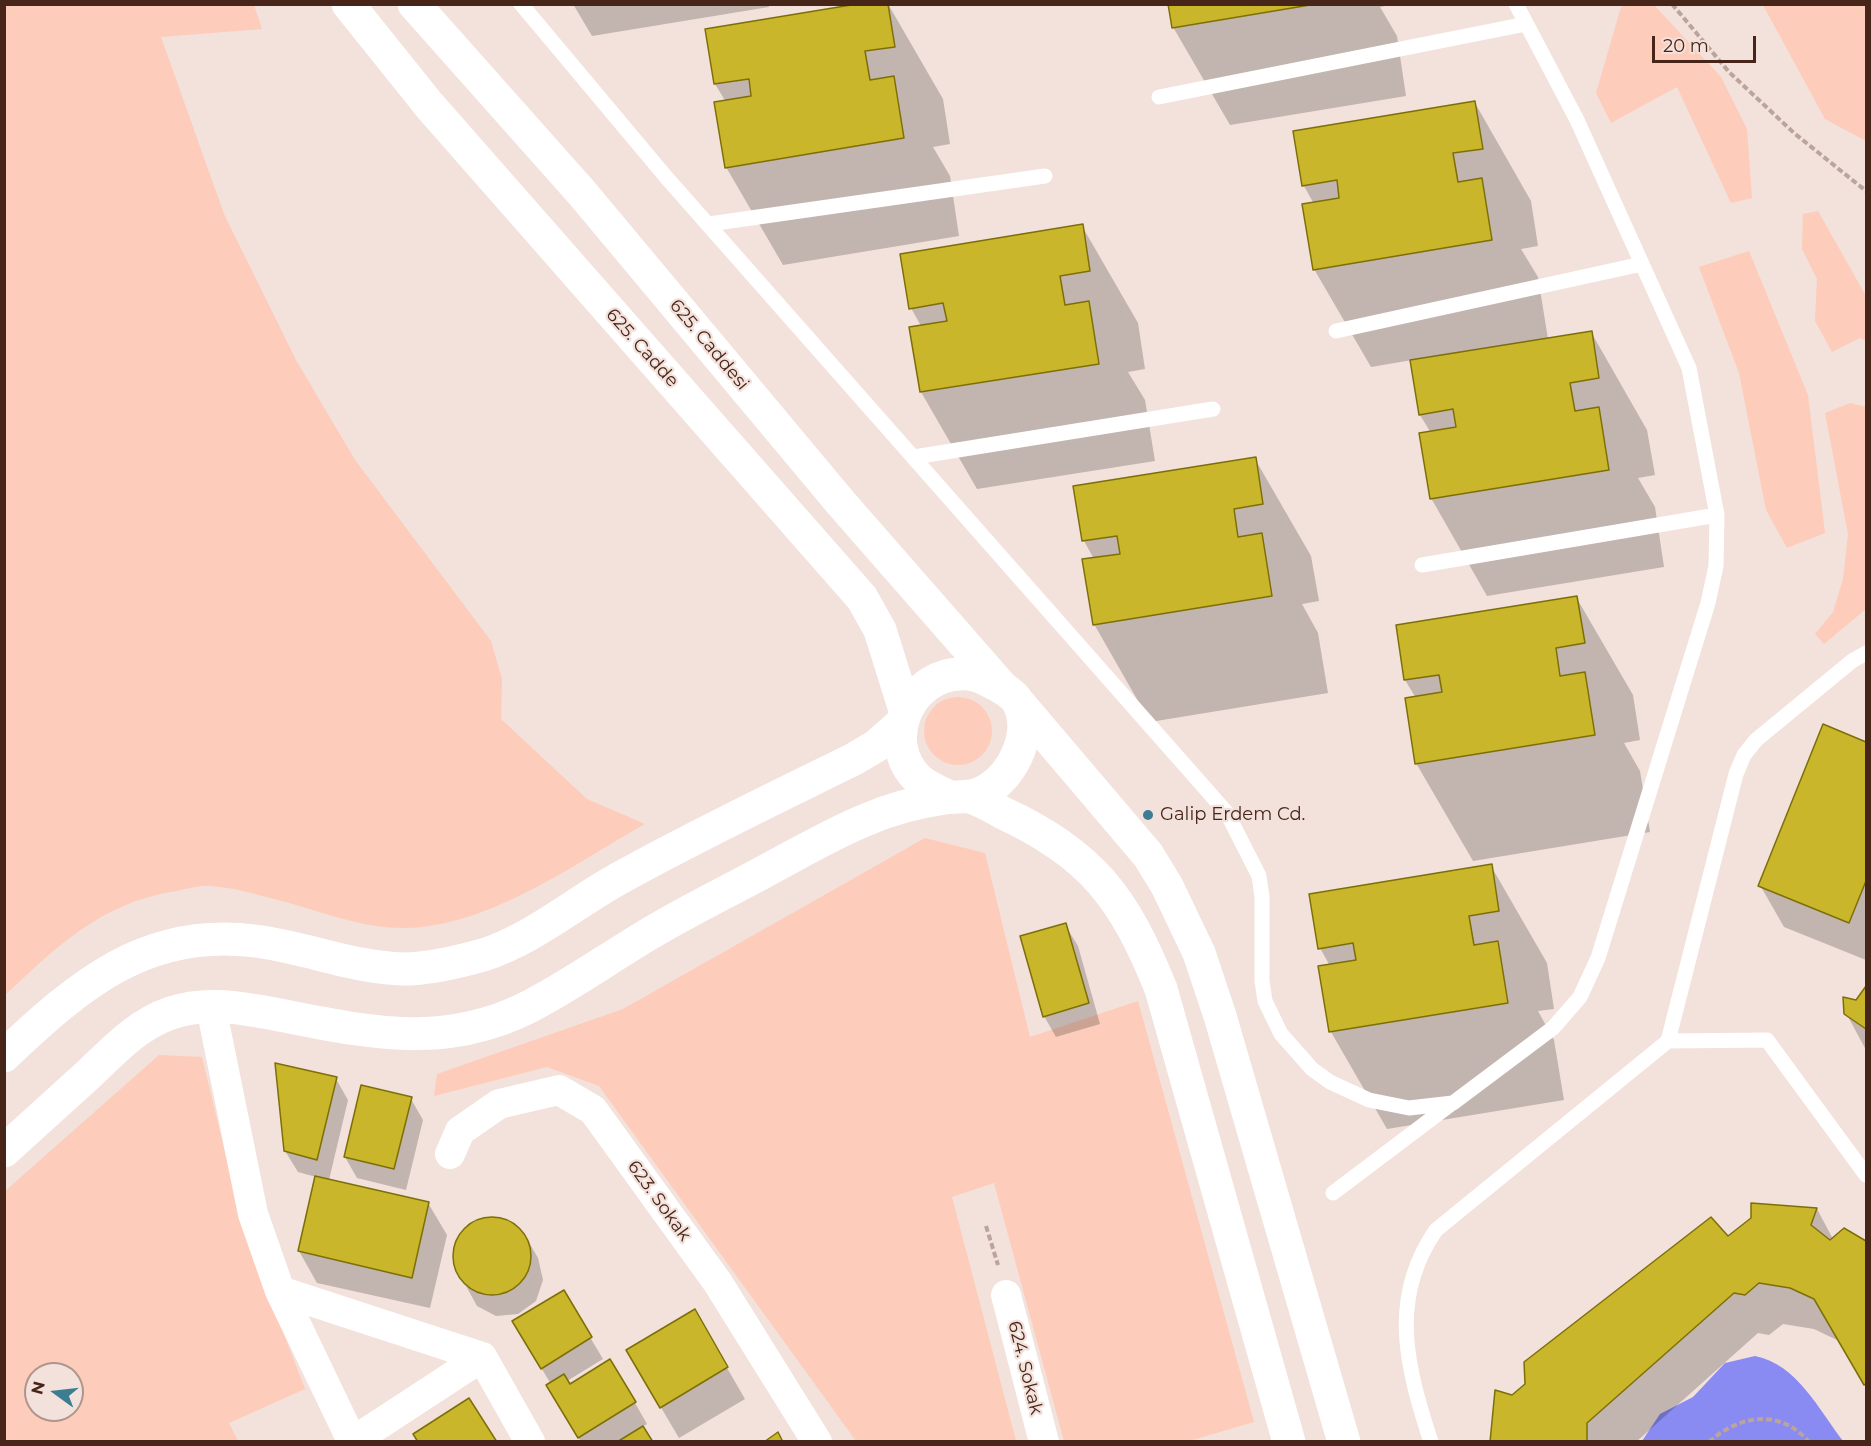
<!DOCTYPE html>
<html>
<head>
<meta charset="utf-8">
<style>
	body { margin:0 }
	#map { position:relative; width:1871px; height:1446px; overflow:hidden; background:#f3e1db; font-family:Montserrat,sans-serif }
	canvas { display:block }
	.frame { position:absolute; inset:0; border:6px solid #472519; pointer-events:none }
	.north { position:absolute; left:24px; top:1362px; width:60px; height:60px; box-sizing:border-box; background:#f3e1db; border:2px solid #ae968d; border-radius:50%; rotate:285deg; font-size:16px; font-weight:700; line-height:24px; text-align:center; color:#472519 }
	.north::after { content:''; display:block; margin:auto; width:21px; height:27px; background:#3d7d91; clip-path:polygon(50% 0,100% 100%,50% 72%,0 100%) }
	.scale { position:absolute; left:1652px; top:36px; width:104px; height:27px; box-sizing:border-box; border:3px solid #472519; border-top:0; padding-left:8px; font-size:18px; line-height:21px; white-space:nowrap; color:#472519; -webkit-text-stroke:4px #f3e1db; paint-order:stroke }
</style>
</head>
<body>
<div id="map">
<canvas width="1871" height="1446"></canvas>
<div class="frame"></div>
<div class="north">N</div>
<div class="scale">20 m</div>
</div>
<script>
const ctx = document.querySelector('canvas').getContext('2d');
ctx.lineJoin = 'round';
function fillPath(path, color) { ctx.fillStyle = color; ctx.fill(path, 'evenodd'); }
function trace(path, color, width, dash) { ctx.strokeStyle = color; ctx.lineWidth = width; ctx.lineCap = dash ? 'butt' : 'round'; ctx.setLineDash(dash || []); ctx.stroke(path); }
function write(font, color, halo, rows, align = 'center') {
  ctx.font = font + ' Montserrat,sans-serif'; ctx.lineWidth = 4.5; ctx.setLineDash([]); ctx.textBaseline = 'middle'; ctx.strokeStyle = halo; ctx.fillStyle = color; for (const [text, x, y, turn = 0] of rows) {
    ctx.save(); ctx.translate(x, y); ctx.rotate((+turn || 0) * Math.PI / 180); ctx.textAlign = isNaN(turn) ? turn : align; if (halo) ctx.strokeText(text, 0, 0); ctx.fillText(text, 0, 0); ctx.restore();
  }
}
const green = new Path2D(`
	M5,4L254,5L262,29L161,37L224,214L296,360L355,460L491,641L502,679L501,719L587,799L645,824C574,864 490,926 406,928C364,929 323,912 282,901C259,895 236,888 211,886C200,885 187,889 176,891C100,903 58,946 5,995Z
	M1629,5H1654L1721,77L1747,129L1752,198L1731,203L1677,87L1611,123L1596,93L1621,7Z
	M1763,5H1866V141L1825,119Z
	M1818,211L1866,296V341L1860,338L1832,352L1815,321L1817,279L1802,249L1803,214Z
	M1749,251L1808,395L1825,533L1787,548L1766,510L1739,373L1699,267Z
	M1850,403L1866,407V609L1824,644L1815,634L1833,612L1843,579L1848,534L1825,413Z
	M924 731a34 34 0 1 1 68 0a34 34 0 1 1-68 0Z
	M925,838L985,853L1030,1037L1138,1001L1254,1422L1189,1441H1064L994,1183L952,1197L1016,1441H856L599,1086L547,1067L434,1096L437,1074L623,1009Z
	M159,1055L202,1057L243,1227L305,1389L229,1423L238,1441H5L4,1192ZM36,1374H72V1410H36Z`);
const water = new Path2D(`
	M1755,1356C1797,1364 1819,1410 1843,1441H1642L1660,1414L1693,1397L1725,1363Z`);
const shadow = new Path2D(`
	M573,4H768L769,7L592,36Z
	M867,4H888L943,99L950,144L933,147L950,176L959,236L783,265L726,167V102L715,84L707,31Z
	M1170,4H1397L1380,7L1397,36L1406,96L1230,125L1173,27Z
	M1475,103L1531,201L1538,246L1521,249L1538,277L1548,339L1591,332L1647,430L1655,475L1638,478L1655,507L1664,567L1487,596L1431,498V433L1420,415L1412,360L1371,367L1314,269V204L1304,186Z
	M1082,226L1138,323L1145,369L1128,372L1145,400L1155,461L977,489L921,392V326L911,308Z
	M1255,459L1311,556L1319,601L1302,604L1318,633L1328,693L1150,722L1094,624V559L1084,541L1075,488Z
	M1576,597L1633,695L1640,740L1624,743L1640,771L1650,832L1473,861L1416,763V698L1405,680Z
	M1824,726L1866,743V960L1784,927L1760,885Z
	M1491,866L1547,963L1554,1009L1538,1011L1554,1040L1564,1100L1387,1129L1331,1032L1330,966L1320,948Z
	M1065,925L1078,946L1100,1024L1056,1037L1044,1016Z
	M1866,988V1050L1846,1013Z
	M336,1079L348,1100L329,1180L428,1203L447,1235L430,1308L317,1283L299,1251L316,1177L298,1172L285,1151Z
	M411,1099L423,1120L406,1190L357,1178L345,1157Z
	M1752,1204L1817,1209L1833,1239L1844,1230L1866,1243V1386L1839,1341L1814,1329L1783,1324L1769,1335L1758,1333L1636,1442H1491L1513,1397L1753,1219Z
	M488,1217L510,1221L526,1237L538,1258L543,1280L536,1301L518,1314L496,1316L477,1306L454,1264L455,1243L468,1224Z
	M563,1292L603,1359L567,1381L570,1386L635,1403L647,1424L642,1427L651,1442H581L560,1406L551,1384L526,1343Z
	M694,1311L745,1399L679,1438L646,1382Z`);
const building = new Path2D(`
	M857,4H888L895,47L865,51L870,80L894,76L904,138L725,168L714,102L751,96L749,79L714,84L705,29Z
	M1168,4H1316L1172,28Z
	M1475,101L1483,149L1453,153L1458,182L1482,178L1492,240L1313,270L1302,204L1339,198L1337,180L1302,186L1293,131Z
	M1083,224L1090,271L1060,276L1065,305L1089,301L1099,364L920,392L909,327L947,321L943,303L909,309L900,254Z
	M1592,331L1599,378L1570,383L1575,411L1599,407L1609,470L1430,499L1419,433L1456,427L1453,409L1419,415L1410,360Z
	M1256,457L1263,504L1234,509L1238,537L1262,533L1272,596L1093,625L1082,559L1120,554L1117,536L1082,541L1073,486Z
	M1577,596L1585,643L1556,648L1560,676L1585,672L1595,735L1415,764L1405,698L1442,692L1439,675L1404,680L1396,625Z
	M1823,724L1866,742V881L1849,923L1758,886Z
	M1492,864L1499,911L1469,916L1474,945L1498,941L1508,1003L1329,1032L1318,966L1356,960L1353,943L1318,949L1309,894Z
	M1066,923L1089,1003L1043,1017L1020,936Z
	M1866,986V1029L1844,1014L1843,997L1856,1000Z
	M275,1063L337,1077L317,1160L284,1151Z
	M361,1085L412,1097L394,1169L344,1157Z
	M315,1176L429,1202L412,1278L298,1251Z
	M1751,1203L1817,1208L1811,1225L1830,1240L1844,1228L1866,1241V1384L1864,1385L1814,1299L1790,1288L1759,1283L1745,1295L1734,1293L1587,1423V1442H1490L1495,1390L1512,1395L1525,1384L1524,1362L1711,1217L1728,1236L1751,1218Z
	M453 1256a39 39 0 1 1 78 0a39 39 0 1 1-78 0Z
	M564,1290L592,1337L541,1369L512,1321Z
	M695,1309L728,1367L660,1408L626,1350Z
	M610,1359L636,1402L578,1438L546,1385L564,1374L570,1384Z
	M469,1398L497,1442H418L413,1434Z
	M643,1426L653,1442H617Z
	M778,1432L783,1442H764Z`);
const path = new Path2D(`
	M1672,4L1729,72L1794,133L1866,191
	M986,1226L998,1265
	M1709,1442C1739,1415 1780,1408 1809,1442
	M1767,1442H1777`);
const service = new Path2D(`
	M521,4L666,177L1227,813L1259,876L1262,897V981L1265,1001L1281,1034L1312,1069L1330,1082L1369,1100L1409,1108L1453,1103L1553,1028L1580,997L1598,958L1708,603L1716,566L1717,515L1689,368L1577,120L1516,4
	M1159,97L1526,24
	M709,224L1045,176
	M1336,331L1642,264
	M914,457L1213,409
	M1422,565L1717,515
	M1668,1041L1767,1040L1866,1175
	M1333,1193L1451,1104
	M1431,1442C1407,1368 1388,1299 1436,1230L1668,1041L1736,774L1744,755L1756,740L1852,661L1866,653`);
const minor = new Path2D(`
	M211,1007L253,1214L280,1291L482,1357
	M450,1154L460,1131L499,1104L559,1090L593,1110L718,1283L817,1442
	M280,1291L352,1441
	M1006,1295L1044,1442
	M482,1357L530,1442
	M352,1442L482,1357`);
const tertiary = new Path2D(`
	M348,4L429,105L862,598L880,630L905,710
	M414,4L582,193L841,503L1002,687`);
const secondary = new Path2D(`
	M1018,702L1148,855L1167,886L1199,953L1220,1016L1344,1442
	M970,797C983,801 992,807 1003,813C1092,854 1125,899 1161,989L1289,1442
	M4,1056C79,985 146,927 255,941C305,947 353,968 404,969C430,969 458,962 483,955C533,939 573,904 618,879C695,836 775,798 854,759L876,746L900,725
	M4,1151C33,1125 61,1099 90,1073C114,1050 138,1024 171,1013C208,1000 248,1009 285,1016C379,1035 458,1050 545,998C579,979 611,957 644,937C685,912 729,891 771,868C803,851 835,832 868,819C893,808 918,802 945,798C960,796 973,799 987,790C1014,774 1034,732 1018,702C1012,692 999,686 989,681C981,677 971,673 961,674C908,675 880,742 918,779C927,787 939,792 950,797`);
const markers = [
	[1148,815,6,"#3d7d91"]
];
const streetNames = [
	["625. Caddesi",709,345,50],
	["625. Cadde",642,348,48],
	["623. Sokak",659,1201,54],
	["624. Sokak",1025,1368,76]
];
const poiNames = [
	["Galip Erdem Cd.",1160,815]
];
fillPath(green, '#fdccba');
fillPath(water, '#898bf2');
fillPath(shadow, '#0003');
fillPath(building, '#cab62a');
trace(building, '#7d6f08', 1.5);
trace(path, '#bba49c', 4, [6, 3]);
trace(service, '#fff', 15);
trace(minor, '#fff', 30);
trace(tertiary, '#fff', 33);
trace(secondary, '#fff', 33);
for (const [x, y, r, color] of markers) { const dot = new Path2D(); dot.arc(x, y, r, 0, 2 * Math.PI); ctx.fillStyle = color; ctx.fill(dot); trace(dot, '#f3e1db', 2); }
write('18px', '#472519', '#f3e1db', streetNames);
write('18px', '#472519', '#f3e1db', poiNames, 'left');
</script>
</body>
</html>
